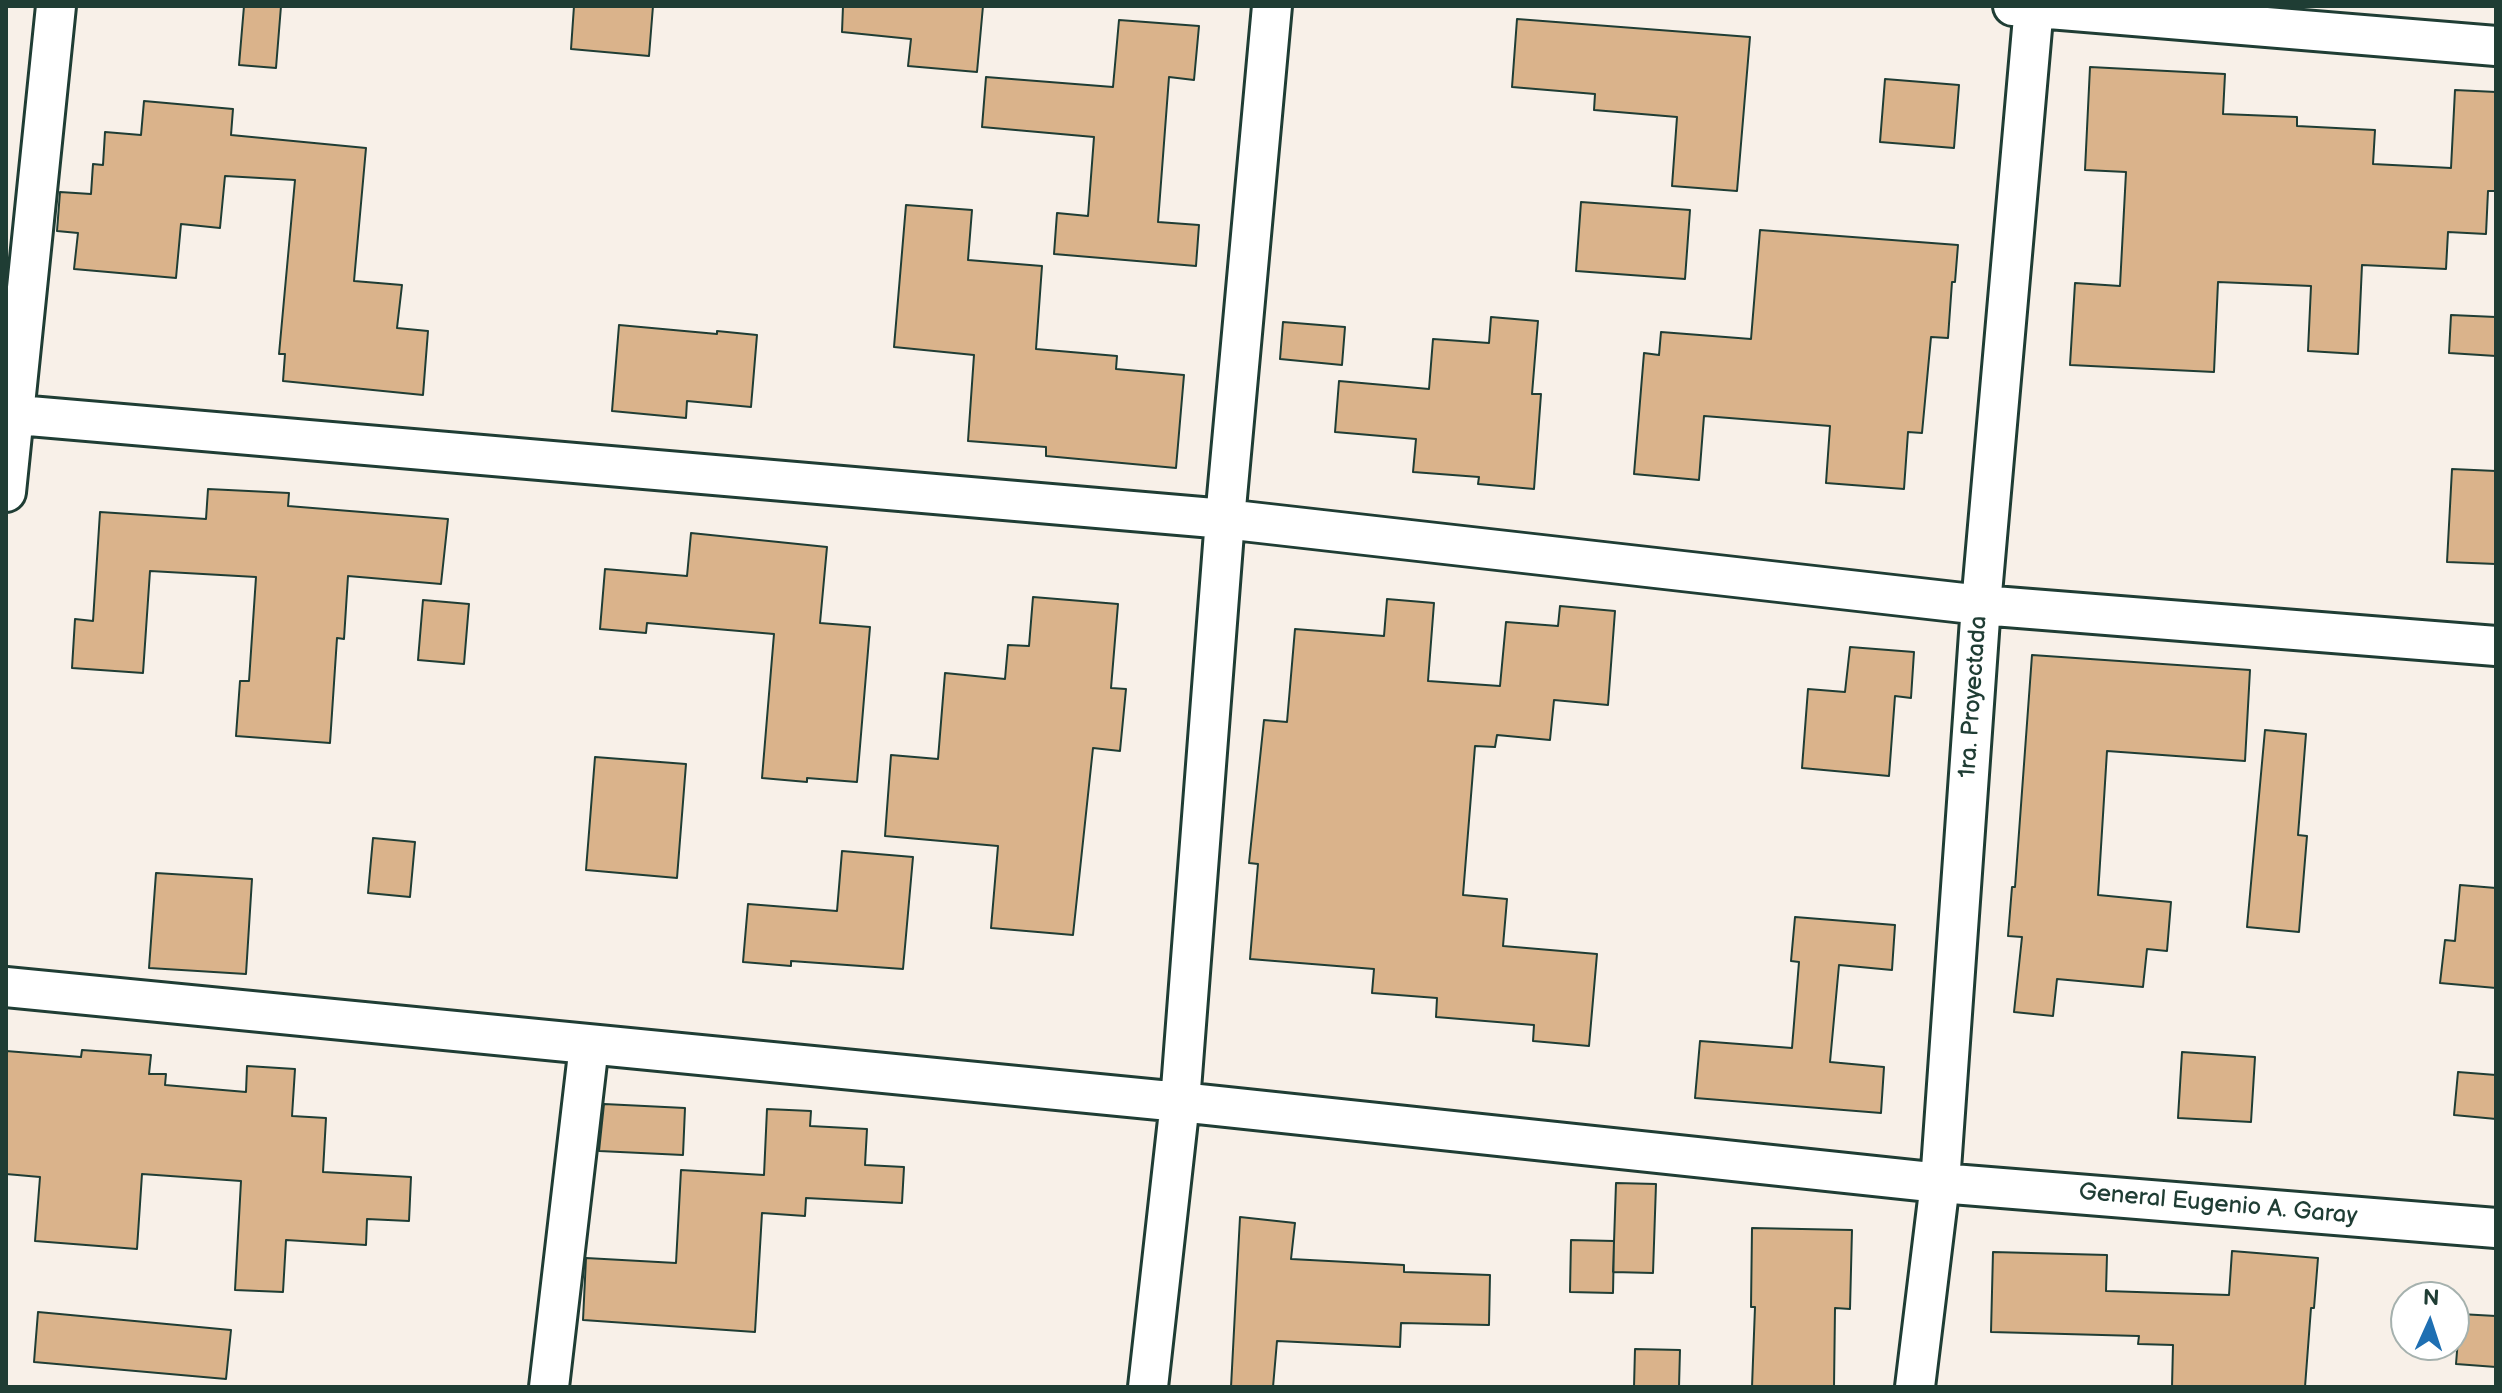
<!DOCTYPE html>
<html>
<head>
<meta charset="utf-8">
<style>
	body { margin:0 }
	#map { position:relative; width:2502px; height:1393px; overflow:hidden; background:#f8f0e8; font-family:"Balsamiq Sans",sans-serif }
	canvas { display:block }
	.frame { position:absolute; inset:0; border:8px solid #1f3d34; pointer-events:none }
	.north { position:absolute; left:2390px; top:1281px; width:80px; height:80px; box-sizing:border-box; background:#fff; border:2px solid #a5b1ae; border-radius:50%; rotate:3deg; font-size:22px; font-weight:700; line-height:32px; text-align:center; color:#1f3d34 }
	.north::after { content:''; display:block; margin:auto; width:28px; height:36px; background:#1f6fb2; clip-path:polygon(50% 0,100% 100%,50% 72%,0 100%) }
</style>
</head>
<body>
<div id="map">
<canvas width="2502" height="1393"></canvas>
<div class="frame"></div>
<div class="north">N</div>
</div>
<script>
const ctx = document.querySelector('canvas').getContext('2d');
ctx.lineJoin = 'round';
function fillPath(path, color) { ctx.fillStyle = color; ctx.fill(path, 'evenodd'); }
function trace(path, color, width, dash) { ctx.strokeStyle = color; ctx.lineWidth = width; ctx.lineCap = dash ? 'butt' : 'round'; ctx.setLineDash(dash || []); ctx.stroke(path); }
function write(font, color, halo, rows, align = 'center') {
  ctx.font = font + ' "Balsamiq Sans",sans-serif'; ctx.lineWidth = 7; ctx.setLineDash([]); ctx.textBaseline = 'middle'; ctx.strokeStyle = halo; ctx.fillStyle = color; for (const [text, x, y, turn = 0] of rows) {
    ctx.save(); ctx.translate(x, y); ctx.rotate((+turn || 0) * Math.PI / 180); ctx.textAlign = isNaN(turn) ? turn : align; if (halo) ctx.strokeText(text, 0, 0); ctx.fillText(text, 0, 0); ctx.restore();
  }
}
const building = new Path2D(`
	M244,6H281L276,68L239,65Z
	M574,6H653L649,56L571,49Z
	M843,6H983L977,72L908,66L911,39L842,32Z
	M1517,19L1750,37L1737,191L1672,186L1677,117L1594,110L1595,94L1512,87Z
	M1119,20L1199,26L1194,80L1169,77L1158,222L1199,225L1196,266L1054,254L1057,213L1088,216L1094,137L982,127L986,77L1113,87Z
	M2090,67L2225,74L2223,114L2297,117V126L2375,130L2373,164L2451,168L2455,90L2496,92V191H2488L2486,234L2448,232L2446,269L2362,265L2358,354L2308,351L2311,286L2218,282L2214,372L2070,365L2075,283L2120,286L2126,172L2085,170Z
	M1885,79L1959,85L1954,148L1880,142Z
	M144,101L233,109L231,135L366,148L354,281L402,285L397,328L428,331L423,395L283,381L285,354H279L295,180L225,176L220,228L181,224L176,278L74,269L78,233L57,231L60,192L91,194L93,164L103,165L105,132L141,135Z
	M1581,202L1690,210L1685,279L1576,271Z
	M906,205L972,210L968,260L1042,266L1036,349L1117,356L1116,369L1184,375L1176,468L1046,456V447L968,441L974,355L894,347Z
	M1760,230L1958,245L1955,282H1952L1948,338L1931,337L1922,433L1908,432L1904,489L1826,483L1830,426L1704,416L1699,480L1634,474L1644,353L1659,355L1661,332L1751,339Z
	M2451,315L2496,317V356L2449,353Z
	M1491,317L1538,321L1532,394H1541L1534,489L1478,484L1479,477L1413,472L1416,439L1335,432L1339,381L1429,389L1433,339L1489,343Z
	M1283,322L1345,327L1342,365L1280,359Z
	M619,325L717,334V331L757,335L751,407L687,401L686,418L612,411Z
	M2452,469L2496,471V564L2447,562Z
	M208,489L289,493L288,506L448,519L441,584L348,576L344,639L337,638L330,743L236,736L240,681H249L256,577L150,571L143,673L72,668L75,619L93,621L100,512L206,519Z
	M691,533L827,547L820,623L870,627L857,782L807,778V782L762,778L774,634L647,623L646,633L600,629L605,569L687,576Z
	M1033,597L1118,604L1111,688L1126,689L1120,751L1093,748L1073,935L991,928L998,846L885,836L891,755L938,759L945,673L1005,679L1008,645L1029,646Z
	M1387,599L1434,603L1428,681L1500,686L1506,622L1558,626L1560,606L1615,611L1608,705L1554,700L1550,740L1497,735L1495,747L1475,746L1463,895L1507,899L1503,946L1597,954L1589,1046L1533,1041L1534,1025L1436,1017L1437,998L1372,993L1374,969L1250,959L1258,864L1249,863L1264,720L1287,722L1295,629L1384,636Z
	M423,600L469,604L464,664L418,660Z
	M1850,647L1914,652L1911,698L1895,696L1889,776L1802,768L1808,689L1845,692Z
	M2032,655L2250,670L2245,761L2107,751L2098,895L2171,902L2167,951L2147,949L2143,987L2057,979L2053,1016L2014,1012L2022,937L2008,936L2012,887H2015Z
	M2265,730L2306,734L2298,835L2307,836L2299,932L2247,927Z
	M595,757L686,764L677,878L586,870Z
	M373,838L415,842L410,897L368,893Z
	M842,851L913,857L903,969L791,961V966L743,962L748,904L837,911Z
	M156,873L252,879L246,974L149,968Z
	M2460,885L2496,888V988L2440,983L2445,940L2455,941Z
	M1795,917L1895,925L1892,970L1839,965L1830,1062L1884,1067L1881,1113L1695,1098L1700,1041L1792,1048L1799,962L1791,961Z
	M82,1050L151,1055L149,1074H166L165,1085L246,1092L247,1066L295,1069L292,1116L326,1118L323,1172L411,1177L409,1221L367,1219L366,1245L286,1240L283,1292L235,1290L241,1181L142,1174L137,1249L35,1241L40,1177L6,1174V1051L81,1057Z
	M2182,1052L2255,1057L2251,1122L2178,1118Z
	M2458,1072L2496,1075V1119L2454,1115Z
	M604,1104L685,1108L683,1155L599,1151Z
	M767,1109L811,1111L810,1126L867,1129L865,1165L904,1167L902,1203L806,1198L805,1216L762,1213L755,1332L583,1320L586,1258L676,1263L681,1170L764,1175Z
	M1616,1183L1656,1184L1653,1273L1613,1272Z
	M1240,1217L1295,1223L1291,1259L1404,1265V1272L1490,1275L1489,1325L1401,1323L1400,1347L1277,1341L1273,1387H1231Z
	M1752,1228L1852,1230L1850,1309L1835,1308L1834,1387H1752L1755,1307H1751Z
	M1571,1240L1614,1241L1613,1293L1570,1292Z
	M2232,1251L2318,1258L2314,1308H2311L2305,1387H2172L2173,1345L2138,1344L2139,1336L1991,1332L1993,1252L2107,1255L2106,1291L2229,1295Z
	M38,1312L231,1330L226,1379L34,1362Z
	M2460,1314L2496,1316V1367L2456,1364Z
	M1635,1349L1680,1350L1679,1387H1634Z`);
const street = new Path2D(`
	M2013,6L2496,46
	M6,414L1225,519L1981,605L2496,646
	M6,492L56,6
	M6,987L1180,1102L1940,1183L2496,1228
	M549,1387L589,1045
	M1148,1387L1180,1102L1225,519L1272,6
	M1915,1387L1940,1183L1981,605L2034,6`);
const streetNames = [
	["1ra. Proyectada",1974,697,-86],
	["General Eugenio A. Garay",2218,1205,5]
];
fillPath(building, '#dab38b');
trace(building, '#1f3d34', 2);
trace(street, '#1f3d34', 44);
trace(street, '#fff', 38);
write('24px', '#1f3d34', '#fff', streetNames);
</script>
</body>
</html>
